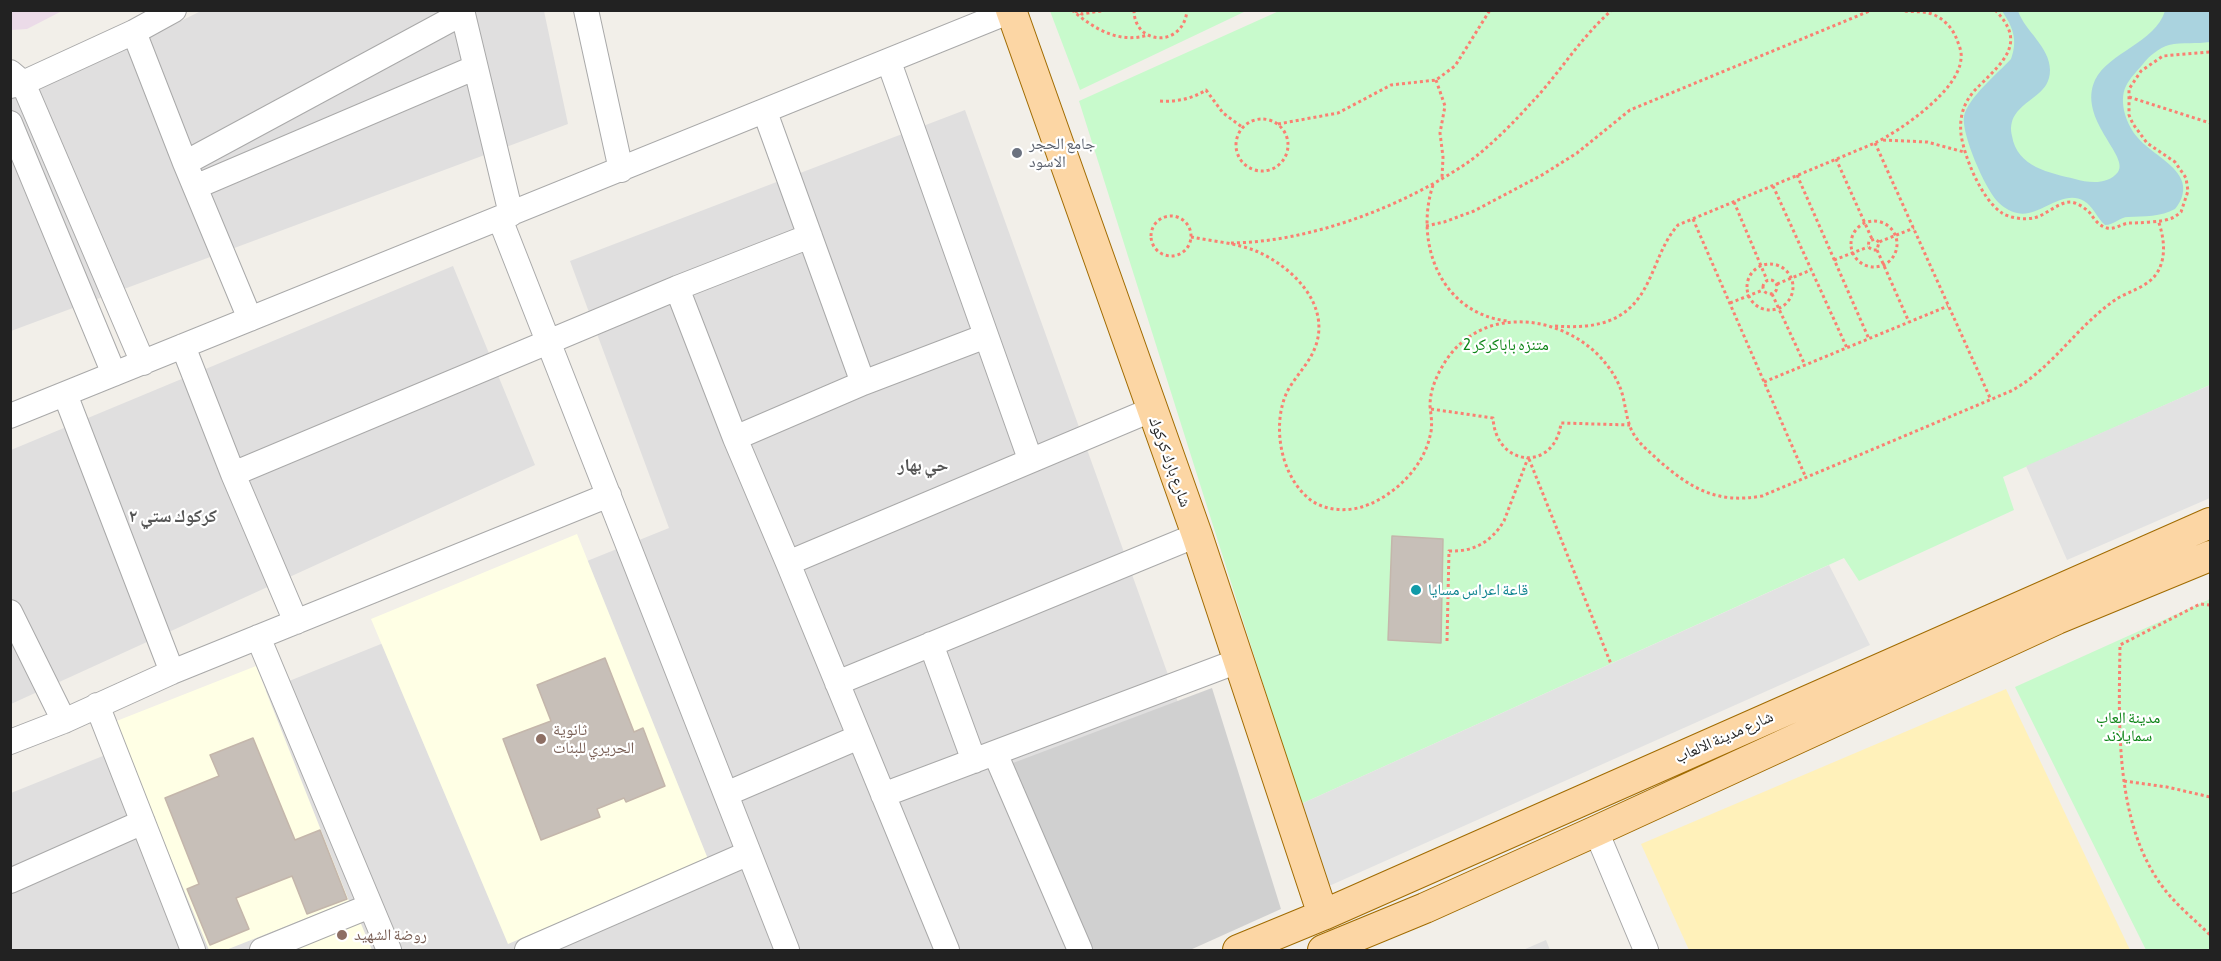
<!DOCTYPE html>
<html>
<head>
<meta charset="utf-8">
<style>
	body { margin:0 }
	#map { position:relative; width:2221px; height:961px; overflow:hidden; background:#f2efe9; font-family:"Asap Condensed",sans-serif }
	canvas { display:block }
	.frame { position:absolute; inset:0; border:12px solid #222; pointer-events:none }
</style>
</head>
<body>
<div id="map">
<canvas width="2221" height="961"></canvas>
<div class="frame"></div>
</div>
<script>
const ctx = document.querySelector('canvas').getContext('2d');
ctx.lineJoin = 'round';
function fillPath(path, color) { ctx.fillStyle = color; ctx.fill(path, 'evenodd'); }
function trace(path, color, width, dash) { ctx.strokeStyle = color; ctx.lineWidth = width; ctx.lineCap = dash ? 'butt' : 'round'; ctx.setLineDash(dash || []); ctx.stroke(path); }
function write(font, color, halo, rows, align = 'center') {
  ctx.font = font + ' "Asap Condensed","Noto Naskh Arabic",sans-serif'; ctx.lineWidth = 4.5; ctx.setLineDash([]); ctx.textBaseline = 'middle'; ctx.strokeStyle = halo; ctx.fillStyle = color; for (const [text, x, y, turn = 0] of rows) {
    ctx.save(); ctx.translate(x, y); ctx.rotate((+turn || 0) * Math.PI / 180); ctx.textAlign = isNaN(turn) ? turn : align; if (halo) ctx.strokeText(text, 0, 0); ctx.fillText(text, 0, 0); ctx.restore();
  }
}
const residential = new Path2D(`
	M201,11H544L568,124L11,331L10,92L73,74Z
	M965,110L1244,886L1088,950H11V793L669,528L570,261Z
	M453,266L535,465L11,704V450Z
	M1546,940L1550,950H1523Z`);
const industrial = new Path2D(`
	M10,11L11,10L62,11L27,29L11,30Z`);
const education = new Path2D(`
	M577,534L708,859L508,944L371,619Z
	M256,666L349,901L226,950H209L114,722Z
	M359,919L372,950H279Z`);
const religious = new Path2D(`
	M1212,688L1281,909L1190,950H1085L1013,763Z`);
const sand = new Path2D(`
	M2006,689L2130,950H1689L1641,844Z`);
const park = new Path2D(`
	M1050,11H1246L1080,90Z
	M1279,11H2210V385L2003,477L2014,510L1859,581L1844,558L1301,804L1079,101Z
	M2210,599V950H2146L2015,687Z`);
const parking = new Path2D(`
	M2210,385V498L2067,560L2026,466Z
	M1829,565L1870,645L1329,886L1301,804Z`);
const water = new Path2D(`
	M2002,11H2018C2025,31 2050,47 2050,70C2050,94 2027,97 2015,115C2011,121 2010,129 2012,136C2017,167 2050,173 2075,179C2089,183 2108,185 2118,172C2130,156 2077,119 2095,80C2109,52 2155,43 2165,11H2210V42C2197,44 2182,42 2169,45C2159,48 2149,56 2143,64C2137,71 2130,78 2126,86C2118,102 2127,126 2138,138C2150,152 2174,163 2181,179C2186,189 2182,201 2175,209C2161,217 2144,216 2128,217C2120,217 2114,225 2105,225C2097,218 2093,206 2084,201C2062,188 2038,219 2017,213C2009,211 2003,207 1997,201C1985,188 1961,134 1964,116C1968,98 1998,73 2011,59C2018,40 2013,27 2002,11Z`);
const building = new Path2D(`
	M1392,536L1443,539L1441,643L1388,640Z
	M605,658L634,732L643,728L665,786L626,802L624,798L597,809L600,817L541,840L503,739L551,721L537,685Z
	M253,738L295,840L320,830L347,899L307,914L292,876L236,898L249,929L210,945L187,889L199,884L165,798L219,776L210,755Z`);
const path = new Path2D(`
	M1072,10C1094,29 1119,44 1148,35
	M1134,10C1134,46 1184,48 1187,10
	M1995,10C2027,42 2004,61 1980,85C1965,99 1959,114 1961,134C1964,157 1982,200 2002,213C2010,218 2024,220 2033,218C2046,216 2057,202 2071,202C2078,203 2085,208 2090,213C2094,219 2099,226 2107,228C2114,230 2121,224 2129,223C2138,223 2161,222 2169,219C2174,218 2177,215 2181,212L2188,191L2186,178L2175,162L2147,143L2133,124L2129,115V89L2141,71L2163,56L2210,52
	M1075,11L1082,14L1107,10
	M1436,80L1445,106L1440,133L1443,157L1442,178
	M2129,97L2210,123
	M1160,101C1176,102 1192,99 1206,90L1223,113L1242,127
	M1236 145a26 26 0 1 1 52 0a26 26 0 1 1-52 0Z
	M1278,124L1338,113L1391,85L1436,80L1455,66L1490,10
	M1883,140L1927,142L1964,152
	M1875,143L1991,400
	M1836,159L1872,239
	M1797,175L1869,339
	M1433,185C1414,243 1441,314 1508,321
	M1773,186L1847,348
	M1734,202L1767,280
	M1151 236a20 20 0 1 1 40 0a20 20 0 1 1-40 0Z
	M1693,219L1806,478
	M1851 244a23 23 0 1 1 46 0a23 23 0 1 1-46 0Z
	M1426,226L1444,222L1474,211L1542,175L1577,153L1630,110L1872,10
	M1191,237C1212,241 1236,243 1256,251C1291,266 1330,303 1316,345C1310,363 1296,375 1287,392C1272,424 1280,472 1306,496C1319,509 1340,512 1358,508C1390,500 1423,469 1430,436C1433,426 1431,416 1430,406C1430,392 1435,379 1442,367C1453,347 1470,333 1491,326C1540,311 1598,338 1619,385C1626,400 1625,419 1633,433C1639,444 1649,451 1657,459C1691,489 1717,504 1762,496L2011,391C2052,369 2076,327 2115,300C2128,291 2147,288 2157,273C2167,257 2164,237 2158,220
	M1879,242L1875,239L1869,241L1868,247L1873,250H1877L1879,242L1914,228
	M1231,243C1310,242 1402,207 1467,163C1490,147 1515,121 1534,100C1561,71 1581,37 1612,10
	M1877,250L1909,322
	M1834,260L1868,247
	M1747 287a23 23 0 1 1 46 0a23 23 0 1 1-46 0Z
	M1763 287a7 7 0 1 1 14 0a7 7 0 1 1-14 0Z
	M1777,284L1811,270
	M1772,294L1805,365
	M1730,303L1763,290
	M1555,326C1596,329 1629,323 1648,282C1658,262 1663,242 1678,225L1875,143C1901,130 1960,90 1961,58C1962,52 1959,45 1957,40C1953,28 1943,18 1932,14C1921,10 1910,13 1900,10
	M1764,382L1948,306
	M1431,409L1493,418C1496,468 1555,472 1561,423L1630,425
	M1529,459L1611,664
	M2210,605L2200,604L2120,645C2119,722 2114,821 2162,886C2175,904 2194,919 2210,935
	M1447,641L1449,551C1474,552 1491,542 1504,521L1528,458
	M2124,781L2167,787L2210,797`);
const minor = new Path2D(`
	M462,10L511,214
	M586,10L621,170
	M134,32L185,163L250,319
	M889,62L1030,459
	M10,72L23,83L143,363
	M10,86L23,83L134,32L174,10
	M10,123L114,374
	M185,163L463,13
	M195,187L474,68
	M500,219L787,950
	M677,288L735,438L788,563L947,950
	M183,346L233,474L296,622
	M863,383L986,336
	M65,394L172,672
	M10,416L1011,11
	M735,438L863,383L765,112
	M233,474L677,288L810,236
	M788,563L1151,410
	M10,612L64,721
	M258,637L389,950
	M931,644L974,761
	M837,683L1197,535
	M97,705L193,950
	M10,742L64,721L172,672L609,495
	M995,753L1080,950
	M726,794L859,737
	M883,795L1238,661
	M1596,831L1646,950
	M10,881L143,822
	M262,950L370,906
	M527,950L749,853`);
const major = new Path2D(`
	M1011,10L1197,535L1323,915
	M1238,950L1323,915L2210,523
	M1323,950L1425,908L1596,831L2057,619L2210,556`);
const markers = [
	[1017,153,6,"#6b7280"],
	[1416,590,6,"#0f9aa8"],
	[541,739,6,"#8d6e63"],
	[342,935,6,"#8d6e63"]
];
const worshipNames = [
	["جامع الحجر",1029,144],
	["الاسود",1029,162]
];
const parkNames = [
	["متنزه باباكركر 2",1506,345],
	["مدينة العاب",2128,718],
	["سمايلاند",2128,736]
];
const streetNames = [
	["شارع بارك كركوك",1170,462,70],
	["شارع مدينة الالعاب",1724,737,-24]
];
const cultureNames = [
	["قاعة اعراس مسايا",1428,590]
];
const educationNames = [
	["ثانوية",553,730],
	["الحريري للبنات",553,748],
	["روضة الشهيد",354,935]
];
const neighbourhoodNames = [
	["حي بهار",923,465],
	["كركوك ستي ٢",173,516]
];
fillPath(residential, '#e0dfdf');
fillPath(industrial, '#ebdbe8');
fillPath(education, '#ffffe5');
fillPath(religious, '#d0d0d0');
fillPath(sand, '#fff1ba');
fillPath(park, '#c8facc');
fillPath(parking, '#e2e2e2');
fillPath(water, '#aad3df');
fillPath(building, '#c7bfb8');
trace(building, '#c4b6ab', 1.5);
trace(minor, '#a9a9a9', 26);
trace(major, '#a06b00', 32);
trace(path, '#fa8072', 3, [3, 3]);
trace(minor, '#fff', 24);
trace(major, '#fcd6a4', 30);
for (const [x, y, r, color] of markers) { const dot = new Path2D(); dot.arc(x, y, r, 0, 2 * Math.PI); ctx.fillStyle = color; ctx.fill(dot); trace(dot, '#fff', 2); }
write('16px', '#5b616d', '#fff', worshipNames, 'left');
write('16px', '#0c8416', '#fff', parkNames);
write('16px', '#222', '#fff', streetNames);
write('16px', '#0d838f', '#fff', cultureNames, 'left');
write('16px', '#785e54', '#fff', educationNames, 'left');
write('bold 18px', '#555', '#fff', neighbourhoodNames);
</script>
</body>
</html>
